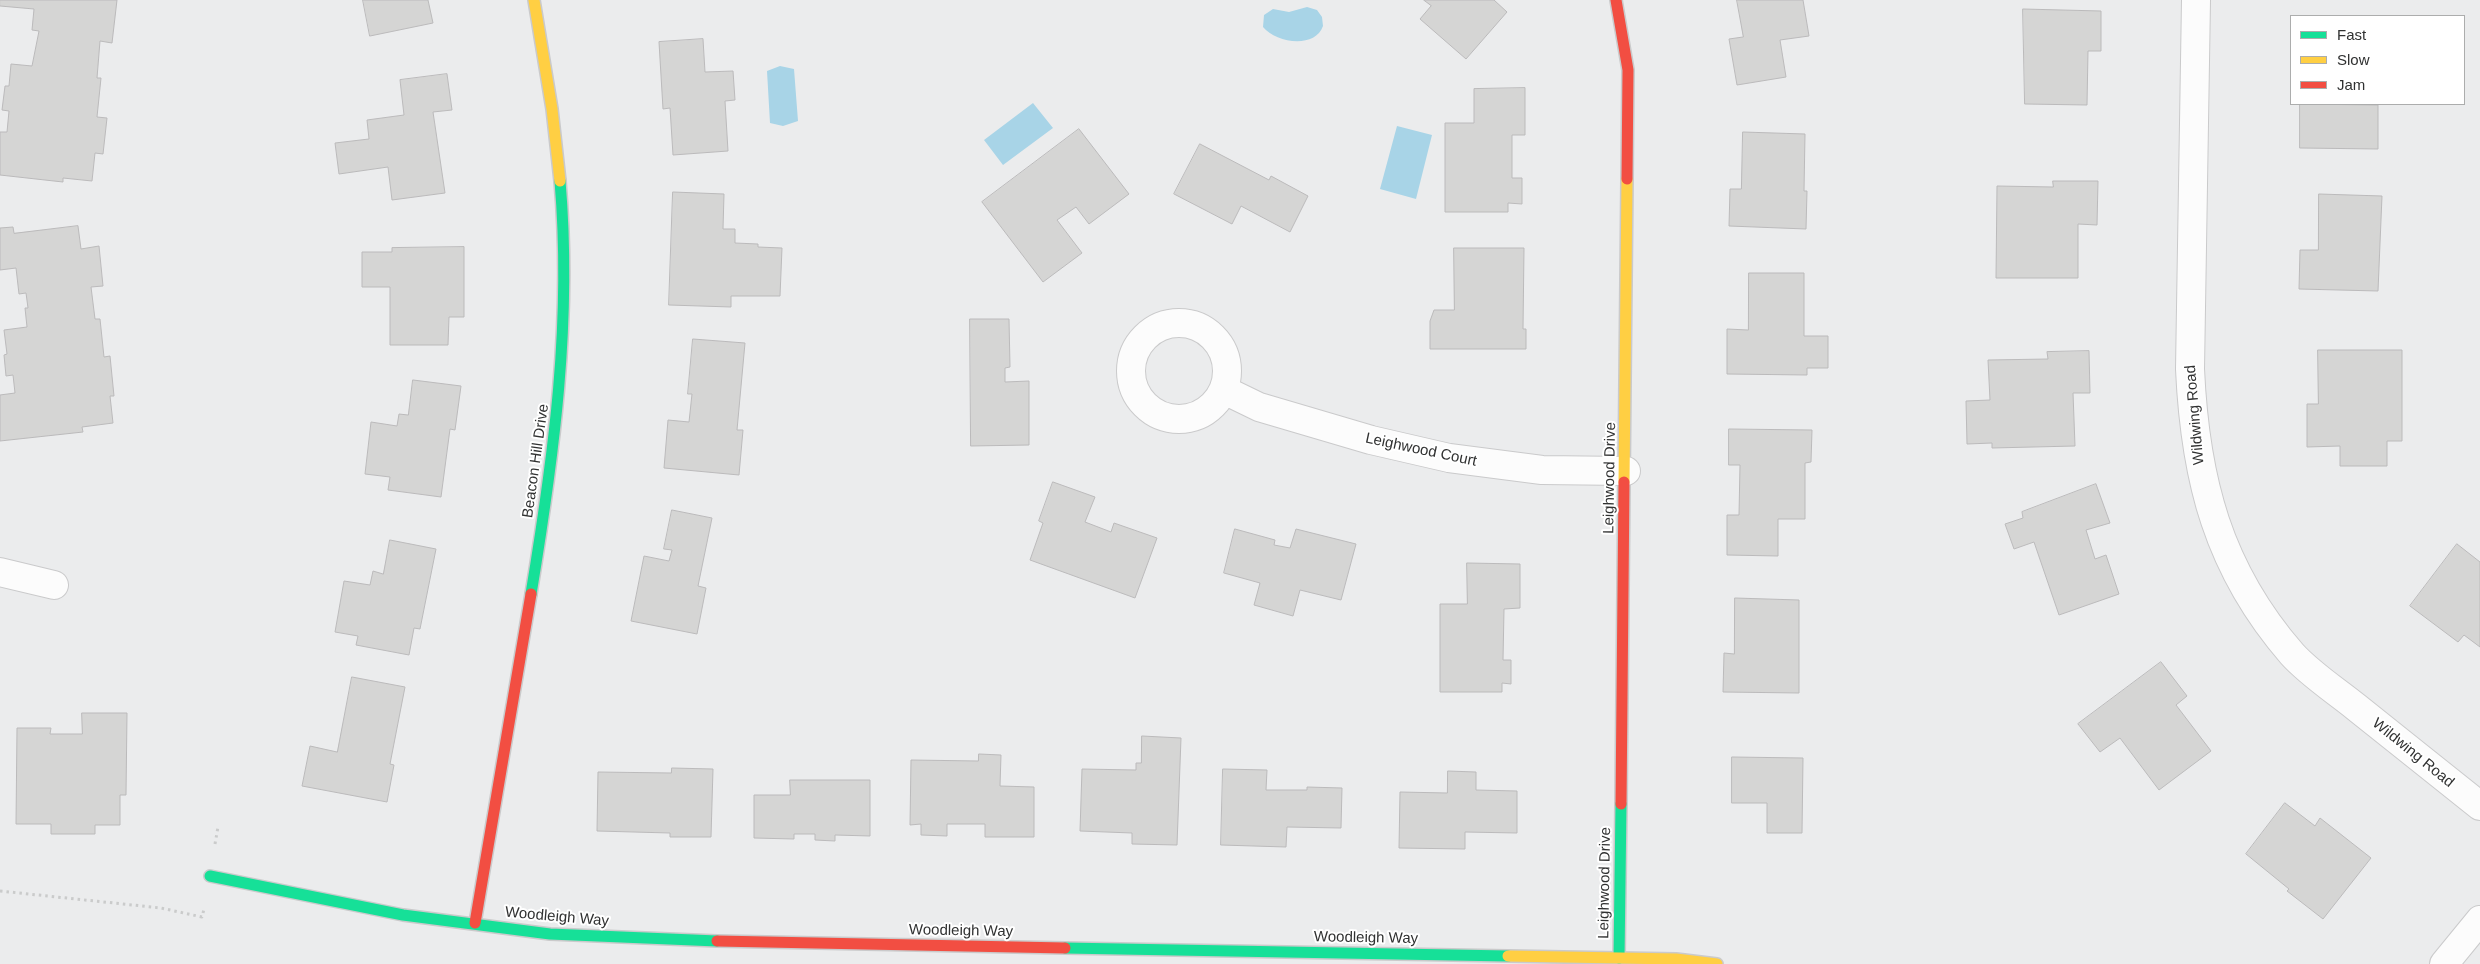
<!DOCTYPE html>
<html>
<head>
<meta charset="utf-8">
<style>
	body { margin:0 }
	#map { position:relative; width:2480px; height:964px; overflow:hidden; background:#ebeced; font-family:Arial,sans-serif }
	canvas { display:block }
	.legend { position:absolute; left:2290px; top:15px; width:175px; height:90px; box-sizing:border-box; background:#fff; border:1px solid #acadad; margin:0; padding:6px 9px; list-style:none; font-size:15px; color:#303131 }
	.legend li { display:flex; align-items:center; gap:10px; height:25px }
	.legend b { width:25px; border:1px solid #acadad }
</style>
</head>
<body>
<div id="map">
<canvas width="2480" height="964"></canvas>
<ul class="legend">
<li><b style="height:6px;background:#16e098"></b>Fast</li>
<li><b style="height:6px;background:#ffcf43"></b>Slow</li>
<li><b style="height:6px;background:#f24e42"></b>Jam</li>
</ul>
</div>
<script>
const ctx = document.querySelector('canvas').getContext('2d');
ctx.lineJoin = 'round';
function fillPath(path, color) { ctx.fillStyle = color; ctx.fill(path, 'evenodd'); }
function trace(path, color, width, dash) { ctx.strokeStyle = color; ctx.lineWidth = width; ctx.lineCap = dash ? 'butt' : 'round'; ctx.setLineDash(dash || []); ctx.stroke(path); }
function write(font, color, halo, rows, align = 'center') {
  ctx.font = font + ' Arial,sans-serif'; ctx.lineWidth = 4; ctx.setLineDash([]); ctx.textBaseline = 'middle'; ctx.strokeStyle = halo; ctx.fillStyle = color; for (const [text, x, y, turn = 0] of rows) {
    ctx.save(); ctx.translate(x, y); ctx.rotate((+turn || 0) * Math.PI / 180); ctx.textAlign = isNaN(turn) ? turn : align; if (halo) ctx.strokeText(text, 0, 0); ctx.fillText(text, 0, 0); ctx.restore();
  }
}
const water = new Path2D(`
	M1307,7L1317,10L1322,17L1323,26C1315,49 1276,43 1263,27L1264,15L1273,9L1289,12Z
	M780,66L794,69L798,121L783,126L770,123L767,71Z
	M1033,103L1053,128L1003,165L984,140Z
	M1397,126L1432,135L1416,199L1380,189Z`);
const building = new Path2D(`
	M0,0H117L112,43L100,41L97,78H101L97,117L107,118L103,154L95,153L92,181L63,178V182L0,175V132H7L9,111L2,110L5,86H9L11,64L32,66L39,31L32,30L34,9L0,6Z
	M363,0H428L433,23L370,36Z
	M1424,0H1494L1507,12L1466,59L1420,19L1431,6Z
	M1737,0H1803L1809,36L1780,40L1786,77L1737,85L1729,39L1743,37Z
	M2023,9L2101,11V51H2088L2087,105L2025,104Z
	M703,39L705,72L733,71L735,100L725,101L728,151L673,155L670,108L663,109L659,42Z
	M447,74L452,110L433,112L445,193L392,200L388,167L339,174L335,143L369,139L367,120L404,115L400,80Z
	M1525,88V135H1512V178H1522V204L1508,203V212H1445V123H1474V89Z
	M2300,104L2378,105V149L2300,148Z
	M1079,129L1129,194L1089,224L1076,207L1057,220L1082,253L1043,282L982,202Z
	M1743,132L1805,134L1804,191H1807L1806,229L1729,226L1730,189H1741Z
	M1200,144L1269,180L1271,176L1308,196L1290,232L1241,206L1232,224L1174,194Z
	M2053,181H2098L2097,225L2078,224V278H1996L1997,186L2053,187Z
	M673,192L724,194L723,229H735V243L758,244V247L782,248L780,296H731V307L669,305Z
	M2319,194L2382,196L2378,291L2299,289L2300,250H2318Z
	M78,226L81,249L99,246L103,286L91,287L95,319H100L104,357L110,356L114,396H110L113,423L82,427L83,432L0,441V395L15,393L13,375L6,376L4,355L7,354L4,330L27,327L25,308H28L26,293L19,294L16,268L0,270V228L13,227L14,233Z
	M464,247V317H449L448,345H390V287H362V252H392V248Z
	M1454,248H1524L1523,329H1526V349H1430V321L1434,310H1454Z
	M1749,273H1804V336H1828V368H1807V375L1727,374V329L1748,330Z
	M970,319H1009L1010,367L1005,368V382L1029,381V445L971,446Z
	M693,339L745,343L737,430H743L739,475L664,468L668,420L689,422L692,394H688Z
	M2318,350H2402V441H2387V466H2340V446L2307,447V404H2318Z
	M2089,351L2090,393H2073L2075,446L1992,448V443L1967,444L1966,401L1990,400L1988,360L2048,359L2047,352Z
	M413,380L461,386L455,430L450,429L441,497L388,490L390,477L365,474L371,422L397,426L399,414L408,415Z
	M1729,429L1812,430L1811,462L1805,463V519H1778V556L1727,555V515H1739L1740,465H1729Z
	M1053,482L1095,497L1085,522L1111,532L1114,523L1157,538L1135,598L1030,560L1043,523L1039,521Z
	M2096,484L2110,523L2086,530L2095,559L2106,555L2119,594L2059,615L2034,542L2014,549L2005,524L2023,518L2022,512Z
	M672,510L712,518L698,586L706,588L697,634L631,621L644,556L669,561L672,550L664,549Z
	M1235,529L1275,540L1274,545L1290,548L1296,529L1356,544L1341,600L1300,590L1293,616L1254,605L1260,583L1224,573Z
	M390,540L436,549L420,629L414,628L409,655L356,645L358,636L335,632L344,581L370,585L373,571L383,574Z
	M2457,544L2480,562V647L2464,635L2458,642L2410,606Z
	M1467,563L1520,564V608L1504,609L1503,660H1511V684L1502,683V692H1440V604H1467Z
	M1735,598L1799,600V693L1723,692L1724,653L1734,654Z
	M2161,662L2187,696L2176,705L2211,751L2159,790L2120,738L2100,752L2078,724Z
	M352,677L405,687L390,764L394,765L387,802L302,786L310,746L337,752Z
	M82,713H127L126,795H120V825H95V834H51V824H16L17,728H51L50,734H82Z
	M1142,736L1181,738L1177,845L1132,844V833L1080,831L1082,769L1136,770V763H1141Z
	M979,754L1001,755L1000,786L1034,787V837H985V824H947V836L921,835V824L910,825L911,760L978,761Z
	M1732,757L1803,758L1802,833H1767V803H1732Z
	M672,768L713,769L711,837H670V833L597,831L598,772L671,773Z
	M1223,769L1267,770L1266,790H1307V787L1342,788L1341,828L1287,827L1286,847L1221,845Z
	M1448,771L1476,772V790L1517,791V833L1465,832V849L1399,848L1400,792L1447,793Z
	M790,780H870V836L835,835V841L815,840V834H794V839L754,838V795H790Z
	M2285,803L2315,826L2320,818L2371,858L2323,919L2287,891L2289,889L2246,854Z`);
const path = new Path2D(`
	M215,844L218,827
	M0,891L161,908L202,917L204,909`);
const street = new Path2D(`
	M2196,0L2190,369C2195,479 2218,569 2292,654C2310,674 2335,690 2356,707C2397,740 2439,773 2480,806
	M1131 371a48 48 0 1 1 96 0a48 48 0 1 1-96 0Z
	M1224,390L1259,407L1371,440L1449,458L1542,470L1626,471
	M0,572L54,585
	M2444,964L2480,920`);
const fast = new Path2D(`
	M531,594C554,455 572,322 560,181
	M210,876L403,915L550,934L717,941
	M1065,948L1508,956
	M1619,958L1621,804`);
const slow = new Path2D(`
	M534,0L552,109L560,181
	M1624,482L1627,179
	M1508,956L1676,959L1717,964`);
const jam = new Path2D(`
	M1616,0L1628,70L1627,179
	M1621,804L1624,482
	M475,923L531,594
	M717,941L1065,948`);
const streetNames = [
	["Wildwing Road",2195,415,-95],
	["Leighwood Court",1421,450,12],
	["Beacon Hill Drive",536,461,-82],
	["Leighwood Drive",1610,478,-89],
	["Wildwing Road",2413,753,39],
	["Leighwood Drive",1605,883,-89],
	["Woodleigh Way",557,917,5],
	["Woodleigh Way",961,931,1],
	["Woodleigh Way",1366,938,1]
];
fillPath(water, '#a8d4e7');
fillPath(building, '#d5d5d4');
trace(building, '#bbbabb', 1);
trace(street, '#cacacb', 30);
trace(fast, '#cacacb', 14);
trace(slow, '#cacacb', 14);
trace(jam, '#cacacb', 14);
trace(path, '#cacbcb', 3, [2.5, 4]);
trace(street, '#fcfcfc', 28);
trace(fast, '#16e098', 11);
trace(slow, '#ffcf43', 11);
trace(jam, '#f24e42', 11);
write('15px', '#303131', '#fff', streetNames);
</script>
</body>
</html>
